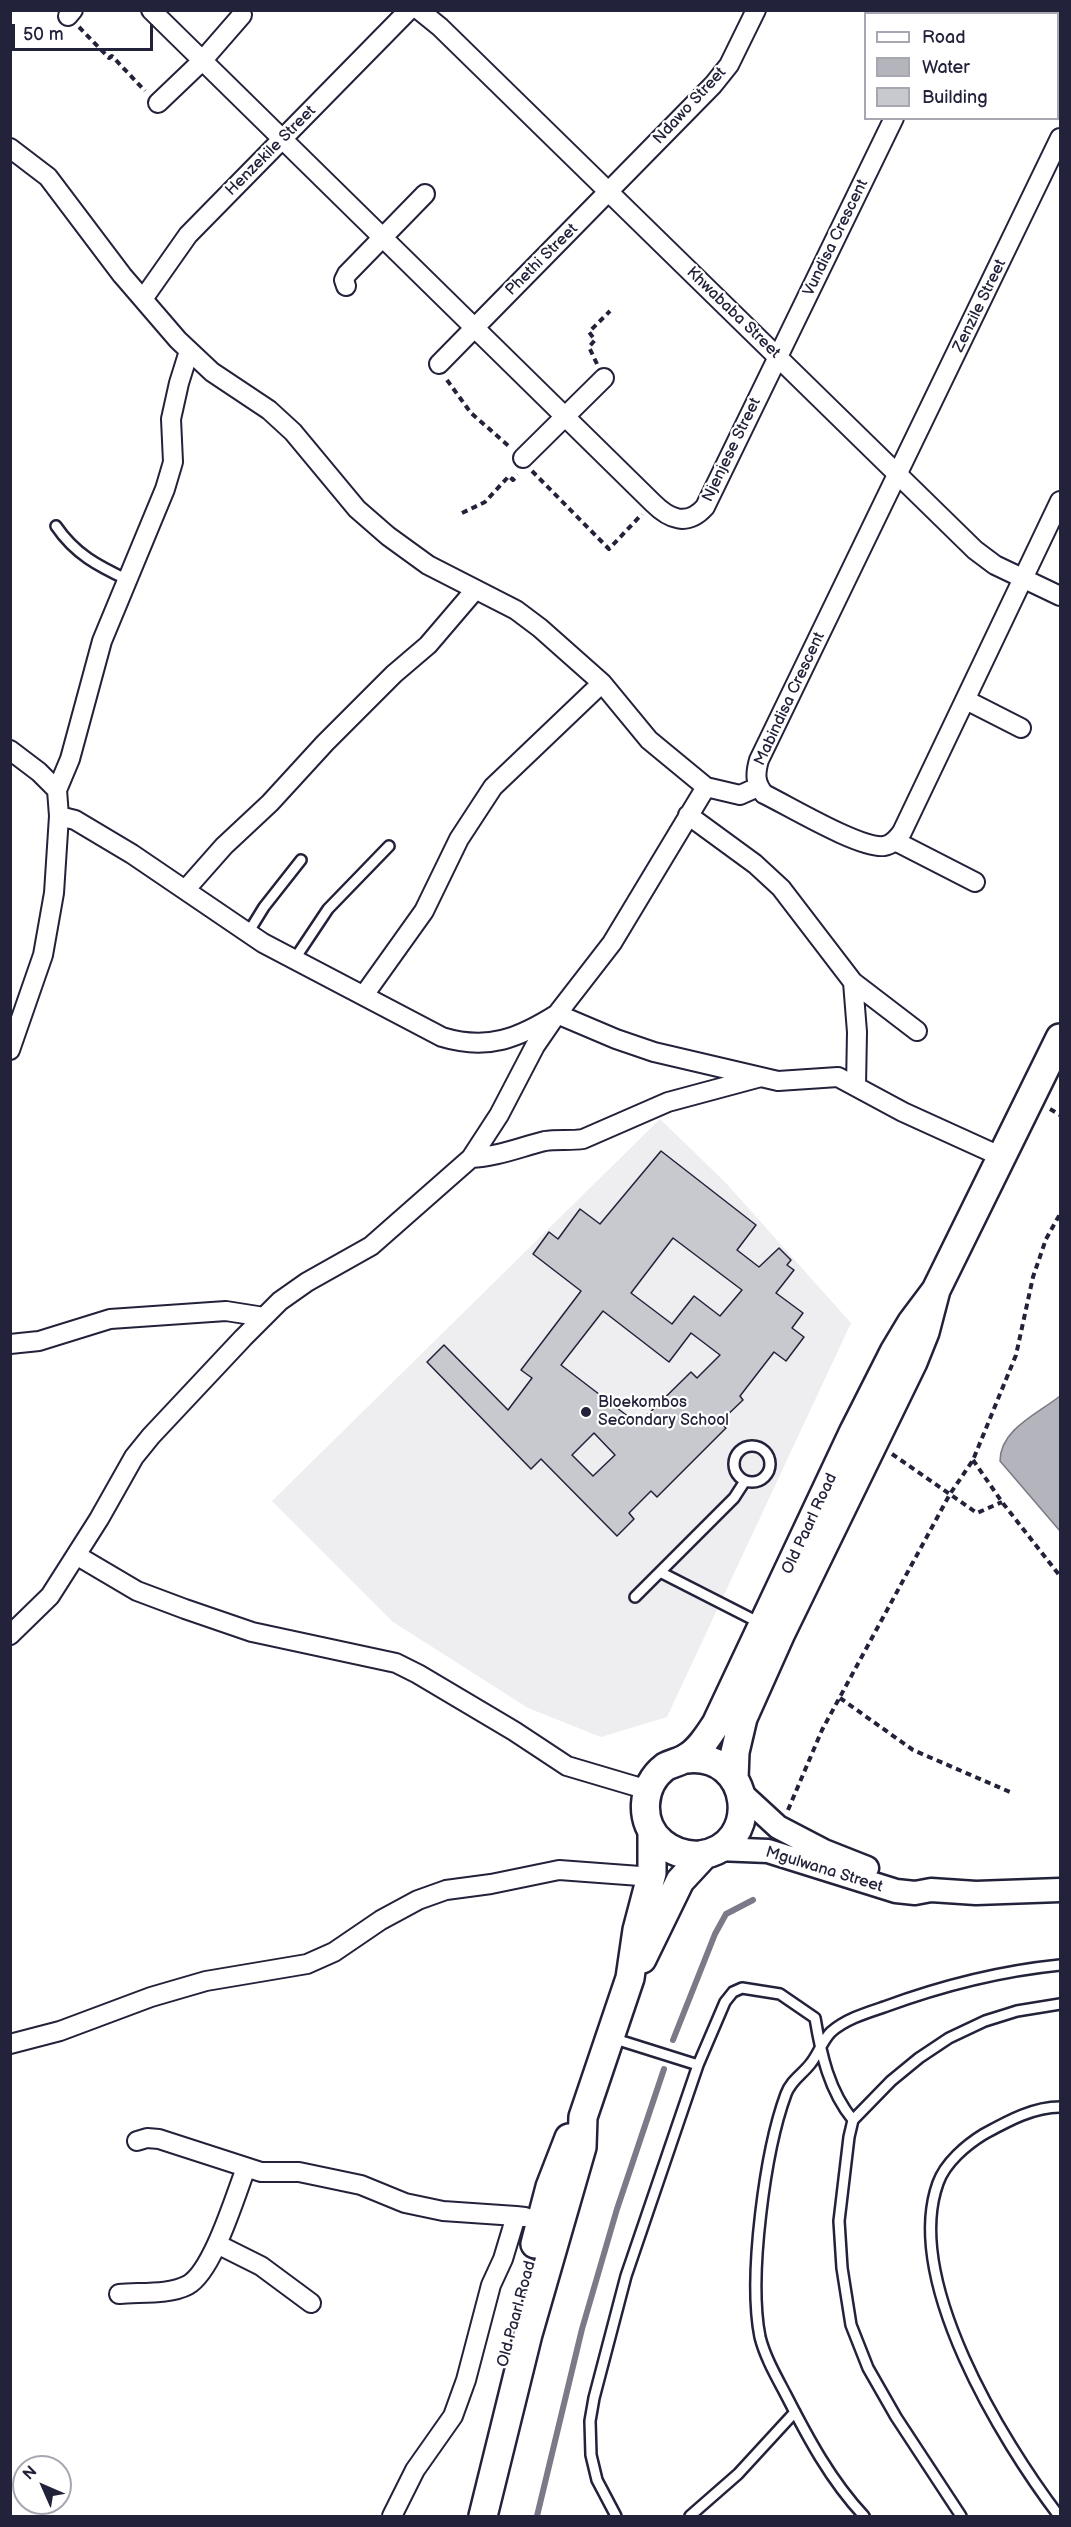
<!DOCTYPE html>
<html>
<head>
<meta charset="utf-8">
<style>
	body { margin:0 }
	#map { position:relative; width:1071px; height:2527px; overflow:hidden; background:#fff; font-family:"Balsamiq Sans",sans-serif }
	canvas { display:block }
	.frame { position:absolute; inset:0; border:12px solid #22223b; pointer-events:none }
	.legend { position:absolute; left:864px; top:12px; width:195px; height:108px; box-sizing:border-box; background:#fff; border:2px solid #a7a7b1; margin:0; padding:8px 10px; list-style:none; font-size:18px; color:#22223b }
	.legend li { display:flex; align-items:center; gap:12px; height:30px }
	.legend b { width:30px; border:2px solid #a7a7b1 }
	.north { position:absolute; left:12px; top:2455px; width:60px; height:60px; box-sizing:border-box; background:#fff; border:2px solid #a7a7b1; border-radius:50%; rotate:315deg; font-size:16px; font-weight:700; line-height:24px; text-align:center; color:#22223b }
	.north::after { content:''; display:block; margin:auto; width:21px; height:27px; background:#22223b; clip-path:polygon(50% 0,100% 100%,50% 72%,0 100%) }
	.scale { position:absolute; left:12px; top:24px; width:141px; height:27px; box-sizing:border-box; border:3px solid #22223b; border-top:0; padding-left:8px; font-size:18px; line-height:21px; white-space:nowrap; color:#22223b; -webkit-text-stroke:4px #fff; paint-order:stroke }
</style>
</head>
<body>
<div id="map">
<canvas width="1071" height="2527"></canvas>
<div class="frame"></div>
<ul class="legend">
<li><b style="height:8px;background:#fff"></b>Road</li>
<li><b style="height:16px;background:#b4b4bc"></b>Water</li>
<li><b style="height:16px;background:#c8c8cf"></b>Building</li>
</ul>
<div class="north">N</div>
<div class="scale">50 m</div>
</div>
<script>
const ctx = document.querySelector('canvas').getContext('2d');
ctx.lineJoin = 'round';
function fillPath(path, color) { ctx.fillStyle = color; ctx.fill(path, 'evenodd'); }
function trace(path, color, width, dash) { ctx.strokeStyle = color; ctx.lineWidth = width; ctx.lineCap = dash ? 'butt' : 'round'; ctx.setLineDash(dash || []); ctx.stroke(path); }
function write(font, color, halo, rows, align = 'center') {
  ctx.font = font + ' "Balsamiq Sans",sans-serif'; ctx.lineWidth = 4.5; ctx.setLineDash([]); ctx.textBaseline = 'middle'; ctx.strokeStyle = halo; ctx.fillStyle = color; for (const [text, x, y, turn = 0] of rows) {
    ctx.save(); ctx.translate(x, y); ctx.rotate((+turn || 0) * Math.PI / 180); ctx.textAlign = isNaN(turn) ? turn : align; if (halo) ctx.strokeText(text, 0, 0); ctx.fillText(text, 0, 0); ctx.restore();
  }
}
const built = new Path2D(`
	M660,1119L726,1183L851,1323L667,1717L601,1737L528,1708L393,1622L272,1501Z`);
const water = new Path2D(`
	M1060,1396V1531L1000,1461C1000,1429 1039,1413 1060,1396Z`);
const stream = new Path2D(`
	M673,2040L715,1934L726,1914L753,1900
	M537,2516L582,2329L617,2209L664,2069`);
const building = new Path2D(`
	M661,1151L756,1225L737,1250L759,1267L779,1248L791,1260L787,1265L794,1270L776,1293L803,1313L792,1328L804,1337L786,1361L774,1352L740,1396L743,1400L720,1422L726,1428L657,1497L651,1491L629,1513L634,1519L617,1536L541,1459L531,1469L427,1362L444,1345L508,1410L532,1378L521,1370L581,1291L533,1254L549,1232L558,1239L580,1209L600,1224ZM673,1238L742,1290L720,1316L694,1296L672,1324L631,1293ZM603,1311L669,1362L691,1333L720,1355L697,1378L691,1372L638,1424L561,1365ZM594,1433L615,1455L593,1476L572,1455Z`);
const path = new Path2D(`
	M79,27L109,58L112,56L145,91
	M597,364L589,347L595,340L589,332L610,311
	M447,380L471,413L511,448
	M532,471L609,549L642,514
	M462,513L485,502L509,476L513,480L518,475
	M1050,1109L1060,1115
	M892,1454L977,1513L1002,1502
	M973,1460L1002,1502L1060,1576
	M840,1698L913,1750L1010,1792
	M788,1810L822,1730L950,1494L973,1460L1016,1355L1033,1277L1046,1239L1060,1214`);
const service = new Path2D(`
	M56,526C75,554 98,566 128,580
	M248,933L264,907L301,860
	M294,960L328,909L389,846
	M734 1464a18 18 0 1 1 36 0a18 18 0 1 1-36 0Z
	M660,1572L760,1623
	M635,1597L734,1498L745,1481
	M612,2038L698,2065
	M616,2516L597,2480L591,2455L590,2421L594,2398L626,2276L698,2065L725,2002L733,1992L742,1988L780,1994L815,2018C821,2054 829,2091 853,2120
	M690,2516L738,2474L795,2412
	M864,2516C831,2481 808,2438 786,2395C776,2376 765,2357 760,2337C748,2277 765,2151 786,2094C791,2080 803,2074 811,2063C819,2053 822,2041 831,2032C846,2019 866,2013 884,2007C941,1986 1000,1971 1060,1965
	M961,2516L896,2417L868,2368L851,2325L842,2268L839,2221L849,2137L853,2120L891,2081L919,2058L949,2038L985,2021L1017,2011L1060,2004
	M1059,2516C1002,2441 903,2280 938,2183C945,2163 966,2145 984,2134C1008,2121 1033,2107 1060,2107`);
const minor = new Path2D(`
	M151,10L653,503C669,519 687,527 705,507L894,118
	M419,10L440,27L975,550L995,565L1060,596
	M68,16L73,10
	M1058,88L1060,90
	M158,103L202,61L242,15
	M1060,138L759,760C755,774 755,783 764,794C789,806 860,849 884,846C892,845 897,839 902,832L1060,501
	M10,148L48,177L122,275L178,340L212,372L269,410L293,432L357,509L388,536L428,565L516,610L540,628L602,683L649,740L706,787
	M346,286L344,280L347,274L425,194
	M143,299L188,235L409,10
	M439,364L713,85L729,65L756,10
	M523,458L604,378
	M966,700L1021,728
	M10,750L39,772L57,790
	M688,815L755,864L781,888L853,982L917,1031
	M59,816L75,820L132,854L263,943L442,1037C488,1051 519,1038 557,1014L616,1039L654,1052L778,1081L838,1077L903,1112L1002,1157
	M895,841L975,882
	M186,889L224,846L270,803L325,743L394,674L428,645L475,590
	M853,982L857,1032L856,1086
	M364,995L424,911L459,839L493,787L602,683
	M10,1050L43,955L54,893L59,816L57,790L70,759L102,641L165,489L173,462L171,419L179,383L189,351
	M471,1158C497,1157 520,1147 545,1141C557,1139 571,1141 583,1139L668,1102L761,1077
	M10,1344L39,1341L110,1319L226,1311L264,1317
	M76,1555L137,1591L185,1609L252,1632L396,1663L418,1674L514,1731L567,1766L648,1790
	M10,1635L50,1596L99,1519L134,1457L151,1436L243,1338L280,1301L307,1282L371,1246L471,1158L499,1115L535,1046L557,1014L612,943L706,787L740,795L758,787
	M10,2044L60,2031L151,1997L206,1981L307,1964L334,1952L381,1920L418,1900L446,1890L491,1884L559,1870L640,1876L651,1879
	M137,2141L147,2138L159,2139L261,2172H299L361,2185L405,2203L443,2211L516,2216
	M217,2244L261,2266L311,2303
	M119,2294C140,2292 169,2295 188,2285C213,2271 235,2196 246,2168
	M392,2516L415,2470L453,2416L466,2380L491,2285L503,2259L516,2216L525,2217`);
const tertiary = new Path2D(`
	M741,1793L778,1827L824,1851L867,1868
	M717,1849L768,1851L896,1891L915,1893L931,1890L976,1893L1060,1890`);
const secondary = new Path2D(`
	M686,1759C753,1751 763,1847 700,1855C685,1856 673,1852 662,1843C638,1823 641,1785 665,1767C672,1763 680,1762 686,1758C699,1751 708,1736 716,1724L853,1433L894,1352L912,1322L936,1290
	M734,1779L735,1752L743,1718L781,1633L913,1362L925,1332L936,1290L1060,1038
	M642,1959L680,1881L705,1854
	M535,2244L550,2187L569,2138
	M483,2516L528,2334L582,2147L583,2117L630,1978L637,1930L652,1873V1832`);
const markers = [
	[586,1412,6,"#22223b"]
];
const streetNames = [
	["Ndawo Street",690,106,-47],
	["Henzekile Street",271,151,-45],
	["Vundisa Crescent",836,238,-64],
	["Phethi Street",542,260,-45],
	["Zenzile Street",980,306,-64],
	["Khwababa Street",733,313,44],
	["Njenjese Street",732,450,-64],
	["Mabindisa Crescent",790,699,-65],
	["Old Paarl Road",810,1524,-65],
	["Mgulwana Street",824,1870,17],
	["Old Paarl Road",517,2314,-75]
];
const poiNames = [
	["Bloekombos",598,1403],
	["Secondary School",598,1421]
];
fillPath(built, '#eeeef1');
fillPath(water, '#b4b4bc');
trace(water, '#7a7a88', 1.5);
trace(stream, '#7a7a88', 6);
fillPath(building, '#c8c8cf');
trace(building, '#22223b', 1.5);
trace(service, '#22223b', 14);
trace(minor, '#22223b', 22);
trace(tertiary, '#22223b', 27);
trace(secondary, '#22223b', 32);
trace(path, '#22223b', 4, [6, 4.5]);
trace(service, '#fff', 9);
trace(minor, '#fff', 18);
trace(tertiary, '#fff', 22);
trace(secondary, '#fff', 27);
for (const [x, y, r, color] of markers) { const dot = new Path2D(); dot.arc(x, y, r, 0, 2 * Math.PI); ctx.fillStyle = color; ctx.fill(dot); trace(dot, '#fff', 2); }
write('16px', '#22223b', '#fff', streetNames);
write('16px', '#22223b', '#fff', poiNames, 'left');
</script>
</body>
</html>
